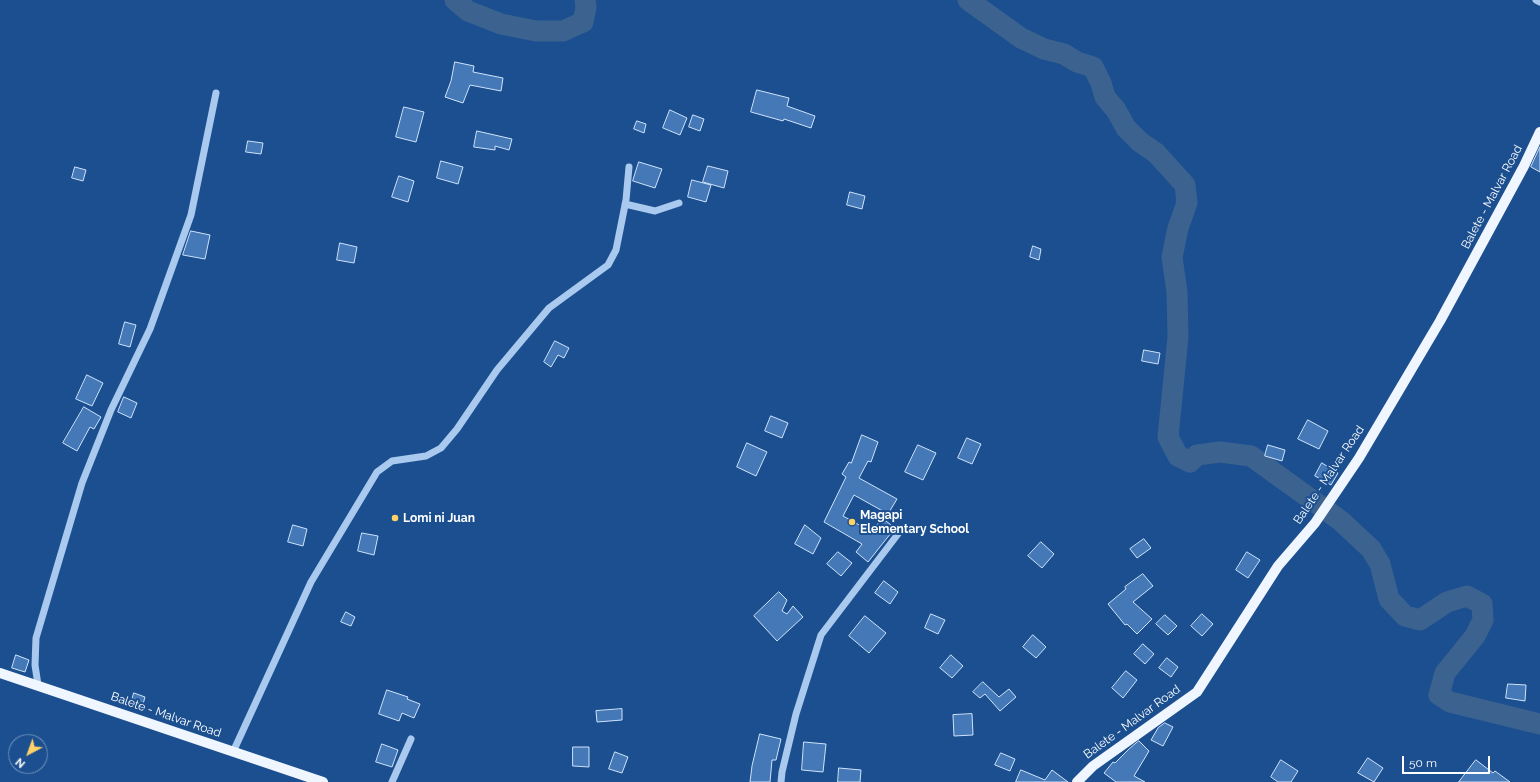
<!DOCTYPE html>
<html>
<head>
<meta charset="utf-8">
<style>
	body { margin:0 }
	#map { position:relative; width:1540px; height:782px; overflow:hidden; background:#1b4f8f; font-family:Raleway,sans-serif }
	canvas { display:block }
	.north { position:absolute; left:8px; top:734px; width:40px; height:40px; box-sizing:border-box; background:#1b4f8f; border:1px solid #7695bc; border-radius:50%; rotate:221deg; font-size:11px; font-weight:700; line-height:16px; text-align:center; color:#fff }
	.north::after { content:''; display:block; margin:auto; width:14px; height:18px; background:#ffd166; clip-path:polygon(50% 0,100% 100%,50% 72%,0 100%) }
	.scale { position:absolute; left:1402px; top:756px; width:88px; height:18px; box-sizing:border-box; border:2px solid #fff; border-top:0; padding-left:5px; font-size:12px; line-height:14px; white-space:nowrap; color:#fff; -webkit-text-stroke:3px #1b4f8f; paint-order:stroke }
</style>
</head>
<body>
<div id="map">
<canvas width="1540" height="782"></canvas>
<div class="north">N</div>
<div class="scale">50 m</div>
</div>
<script>
const ctx = document.querySelector('canvas').getContext('2d');
ctx.lineJoin = 'round';
function trace(path, color, width, dash) { ctx.strokeStyle = color; ctx.lineWidth = width; ctx.lineCap = dash ? 'butt' : 'round'; ctx.setLineDash(dash || []); ctx.stroke(path); }
function fillPath(path, color) { ctx.fillStyle = color; ctx.fill(path, 'evenodd'); }
function write(font, color, halo, rows, align = 'center') {
  ctx.font = font + ' Raleway,sans-serif'; ctx.lineWidth = 4; ctx.setLineDash([]); ctx.textBaseline = 'middle'; ctx.strokeStyle = halo; ctx.fillStyle = color; for (const [text, x, y, turn = 0] of rows) {
    ctx.save(); ctx.translate(x, y); ctx.rotate((+turn || 0) * Math.PI / 180); ctx.textAlign = isNaN(turn) ? turn : align; if (halo) ctx.strokeText(text, 0, 0); ctx.fillText(text, 0, 0); ctx.restore();
  }
}
const river = new Path2D(`
	M455,0L468,11L501,24L536,31H563L583,22L586,7L585,0
	M968,0L1021,38L1044,49L1064,54L1077,62L1093,67L1101,83L1105,97L1116,110L1126,128L1140,142L1156,153L1185,185L1187,203L1178,228L1172,257L1177,292L1178,337L1168,437L1178,456L1190,462L1197,455L1220,452L1251,456L1341,521L1371,549L1380,564L1389,599L1405,616L1420,620L1447,602L1467,596L1482,604L1483,620L1475,636L1445,673L1439,695L1450,702L1540,724`);
const building = new Path2D(`
	M455,62L474,66L473,72L503,78L501,91L470,85L463,103L445,97L451,81Z
	M757,90L789,98L787,106L815,116L811,128L784,119L783,121L751,112Z
	M404,107L424,112L416,142L396,137Z
	M670,110L687,118L680,135L663,128Z
	M693,115L704,119L700,131L689,127Z
	M637,121L646,124L644,133L634,129Z
	M477,131L512,139L509,150L495,146V150L474,147Z
	M248,141L263,143L261,154L246,152Z
	M1540,147V172L1531,167Z
	M441,161L463,167L458,184L437,178Z
	M639,162L662,169L655,188L633,181Z
	M708,166L728,171L724,188L703,182Z
	M75,167L86,170L83,181L72,178Z
	M399,176L414,181L408,202L392,197Z
	M692,180L711,185L706,202L688,197Z
	M850,192L865,196L862,209L847,205Z
	M191,231L210,235L205,259L183,255Z
	M340,243L357,247L354,263L337,260Z
	M1033,246L1041,249L1039,260L1030,257Z
	M125,322L136,325L130,347L119,344Z
	M555,341L569,348L564,358L558,355L551,367L544,362Z
	M1144,350L1160,353L1158,364L1142,361Z
	M87,375L103,383L92,406L76,399Z
	M124,397L137,403L131,418L118,412Z
	M84,407L101,417L94,429L90,427L77,451L63,443Z
	M771,416L788,423L782,438L765,431Z
	M1308,420L1328,431L1319,449L1298,439Z
	M862,435L878,442L871,462L868,461L859,478L897,499L888,514L854,495L843,516L872,532L882,518L895,528L868,562L856,552L862,544L824,522L846,477L842,474L849,462L851,463Z
	M967,438L981,444L972,464L958,458Z
	M747,443L767,452L756,476L737,467Z
	M918,445L936,453L923,480L905,472Z
	M1268,445L1285,450L1282,461L1265,456Z
	M1322,463L1338,473L1331,485L1315,476Z
	M293,525L307,529L303,546L288,542Z
	M805,525L821,538L813,554L795,544Z
	M362,533L378,536L374,555L358,551Z
	M1144,539L1151,548L1137,558L1130,549Z
	M1041,542L1054,554L1042,568L1028,556Z
	M838,552L852,563L841,576L827,564Z
	M1247,552L1260,560L1248,578L1236,570Z
	M1143,574L1153,586L1133,602L1152,619L1137,634L1127,624L1125,625L1108,604L1126,589L1125,587Z
	M884,581L898,592L890,604L875,593Z
	M779,592L787,600L782,611L787,614L793,606L803,617L777,641L754,616Z
	M346,612L355,617L351,626L341,622Z
	M931,614L945,620L938,634L925,628Z
	M1202,614L1213,624L1202,636L1191,626Z
	M1165,615L1177,626L1168,635L1156,624Z
	M865,616L886,633L869,653L849,636Z
	M1033,635L1046,647L1036,658L1023,647Z
	M1143,644L1154,654L1145,664L1134,654Z
	M16,655L29,660L25,672L12,668Z
	M951,655L963,666L952,678L940,668Z
	M1167,658L1178,667L1171,677L1159,668Z
	M1126,671L1137,680L1123,698L1112,688Z
	M983,682L999,697L1009,689L1016,697L1000,711L985,694L980,698L973,692Z
	M1508,684L1526,685L1525,701L1506,698Z
	M387,690L408,697L407,699L420,704L414,718L402,713L399,721L379,714Z
	M134,693L145,697L142,708L131,704Z
	M622,709V720L597,722L596,711Z
	M972,714L973,735L954,736L953,715Z
	M1165,723L1173,727L1163,746L1151,740L1158,728Z
	M760,734L781,739L776,760H772L770,782H750L752,766Z
	M1139,741L1149,751L1134,776L1145,782H1116L1104,773L1113,762L1115,763L1129,749Z
	M804,742L826,744L823,772L802,770Z
	M382,744L398,750L392,767L376,762Z
	M573,747H589V767L573,766Z
	M615,752L628,757L622,773L609,769Z
	M1001,753L1015,759L1010,771L995,765Z
	M1368,758L1383,768L1374,782L1358,773Z
	M1281,760L1298,771L1291,782H1278L1271,777Z
	M1476,760L1493,773L1495,771L1510,782H1459Z
	M839,768L861,770L860,782H838Z
	M1021,770L1045,780L1052,770L1068,782H1016Z`);
const minor = new Path2D(`
	M1536,0L1540,2
	M625,204L655,211L679,203
	M38,685L35,665L36,638L82,483L111,410L150,329L191,215L216,93
	M233,752L311,582L377,472L392,461L426,456L441,448L457,429L497,370L549,308L608,265L616,250L626,200L629,167
	M392,782L411,739
	M781,782L782,772L796,714L821,635L901,530`);
const major = new Path2D(`
	M0,673L323,782
	M1077,782L1093,766L1197,692L1278,566L1315,523L1359,458L1440,321L1524,166L1540,132`);
const markers = [
	[395,518,4,"#ffd166"],
	[852,522,4,"#ffd166"]
];
const streetNames = [
	["Balete - Malvar Road",1492,197,-62],
	["Balete - Malvar Road",1329,475,-56],
	["Balete - Malvar Road",166,715,19],
	["Balete - Malvar Road",1132,722,-36]
];
const poiNames = [
	["Magapi",860,515],
	["Elementary School",860,529],
	["Lomi ni Juan",403,518]
];
trace(river, '#3c6290', 21);
fillPath(building, '#4478b7');
trace(building, '#cfe3fa', 1);
trace(minor, '#a9c9ee', 7);
trace(major, '#f0f6ff', 10);
for (const [x, y, r, color] of markers) { const dot = new Path2D(); dot.arc(x, y, r, 0, 2 * Math.PI); ctx.fillStyle = color; ctx.fill(dot); trace(dot, '#1b4f8f', 1.5); }
write('12px', '#fff', '#1b4f8f', streetNames);
write('bold 12px', '#fff', '#1b4f8f', poiNames, 'left');
</script>
</body>
</html>
